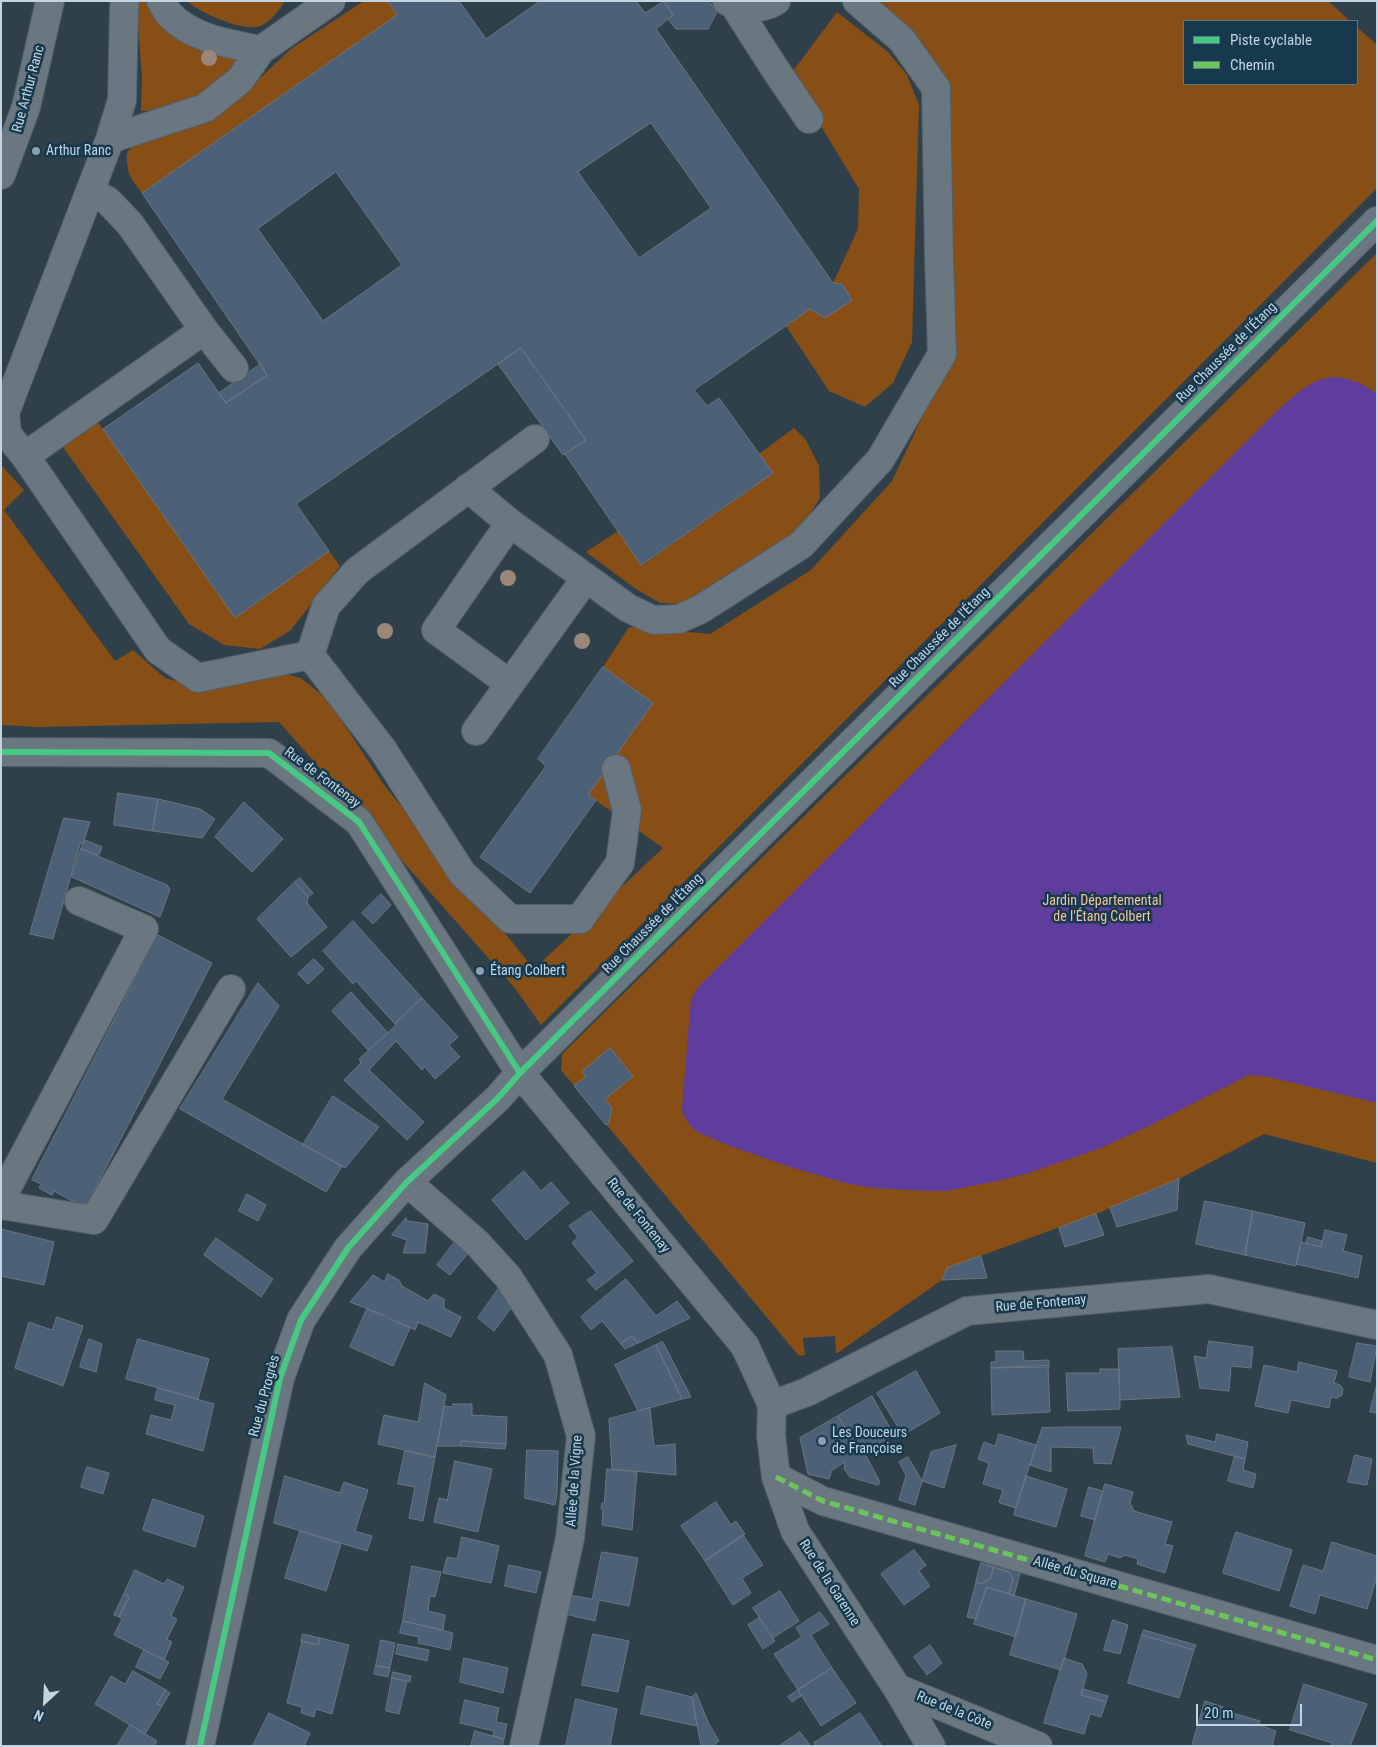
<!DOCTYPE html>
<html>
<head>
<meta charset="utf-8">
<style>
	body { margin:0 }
	#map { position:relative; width:1378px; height:1747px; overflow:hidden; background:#2f404b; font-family:"Roboto Condensed",sans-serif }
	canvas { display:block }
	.frame { position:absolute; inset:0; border:2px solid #c2d4e1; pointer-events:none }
	.legend { position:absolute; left:1183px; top:20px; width:175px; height:65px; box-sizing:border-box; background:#17394d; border:1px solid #5b7788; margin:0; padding:6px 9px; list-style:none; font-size:15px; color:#c2d4e1 }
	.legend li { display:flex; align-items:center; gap:10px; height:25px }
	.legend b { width:25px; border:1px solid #5b7788 }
	.north { position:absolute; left:20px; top:1677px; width:50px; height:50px; -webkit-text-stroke:4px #17394d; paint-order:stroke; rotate:205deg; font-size:14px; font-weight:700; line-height:20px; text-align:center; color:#c2d4e1 }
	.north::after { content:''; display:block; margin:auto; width:18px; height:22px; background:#c2d4e1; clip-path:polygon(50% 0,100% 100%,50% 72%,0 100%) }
	.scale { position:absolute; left:1196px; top:1704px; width:106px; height:22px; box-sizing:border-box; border:2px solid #c2d4e1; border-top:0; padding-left:6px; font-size:15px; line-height:18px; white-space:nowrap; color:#c2d4e1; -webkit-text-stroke:4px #17394d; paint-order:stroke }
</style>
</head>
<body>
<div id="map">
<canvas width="1378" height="1747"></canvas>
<div class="frame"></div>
<ul class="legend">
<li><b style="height:6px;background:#46c982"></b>Piste cyclable</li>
<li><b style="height:6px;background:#6ac65a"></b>Chemin</li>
</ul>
<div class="north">N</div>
<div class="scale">20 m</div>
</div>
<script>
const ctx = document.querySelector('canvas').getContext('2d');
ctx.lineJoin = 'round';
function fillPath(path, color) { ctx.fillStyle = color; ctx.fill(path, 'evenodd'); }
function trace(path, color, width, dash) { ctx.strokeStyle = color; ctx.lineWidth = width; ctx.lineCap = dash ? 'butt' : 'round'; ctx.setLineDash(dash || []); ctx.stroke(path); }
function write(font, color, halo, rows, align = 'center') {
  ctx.font = font + ' "Roboto Condensed",sans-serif'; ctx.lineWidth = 5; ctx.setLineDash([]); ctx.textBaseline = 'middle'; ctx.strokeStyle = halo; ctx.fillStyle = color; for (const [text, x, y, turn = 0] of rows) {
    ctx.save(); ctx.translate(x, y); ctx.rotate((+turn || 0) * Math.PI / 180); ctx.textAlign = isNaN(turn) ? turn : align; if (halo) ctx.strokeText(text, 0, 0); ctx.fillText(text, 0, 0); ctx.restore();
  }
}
const green = new Path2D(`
	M136,1H145L153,13L249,56L199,96L163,110L141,111L142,77Z
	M187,1H285C279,10 271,22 260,26C243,32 200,13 187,1Z
	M364,1H388L397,15L142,193C130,178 126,172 127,152L140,141L230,106L292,48Z
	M875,1H1328L1350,21H1184V84H1357V27L1377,45V188L541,1025L514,987L279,722L39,727L1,725V465L24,490L4,510L115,661L133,650L165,678L198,687L273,671L301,678L328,700L384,785L534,969L663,848L588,795L653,703L603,667L629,627L710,634L811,570L892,481L950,358L945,82Z
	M837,12L888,52L907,75L919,105L912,342L893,383L865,407L829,391L786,326L810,309L825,318L852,300L842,284L833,283L858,229L859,189L790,75Z
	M1377,253V1163L1264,1134L1179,1179L1096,1214L947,1268L942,1280L836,1354L835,1336L803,1338L805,1355L799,1356L561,1070L562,1054Z
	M98,422L235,618L329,551L340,566L291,630L260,649L224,645L189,624L63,447Z
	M794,428L806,440L819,466L820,498L801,528L690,604L660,603L633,587L586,552L618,531L642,565L772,474L759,454Z`);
const water = new Path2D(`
	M1332,377C1350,378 1362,383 1377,394V1103L1268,1077L1249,1075L1149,1126L1101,1148L1029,1173L1002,1180L947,1191H928L872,1188L845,1183L787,1166L733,1147L699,1133L691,1127L683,1114L682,1108L691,999L698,987L1277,411C1293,397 1309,380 1332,377Z`);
const building = new Path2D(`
	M388,1H459L486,39L540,1H636L645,13L664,1L673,15L656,29L833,283L842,284L852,300L825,318L810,309L694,390L707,406L719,398L773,473L641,565L565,454L586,440L521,348L296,504L329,551L235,618L103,429L198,363L226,403L267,375L142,193L397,15ZM651,123L711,208L639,258L578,172ZM336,172L402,265L323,321L258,229Z
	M664,1H709L717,12L708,29H676L668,19L673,15Z
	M521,348L586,440L563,455L498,364Z
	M261,364L267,375L226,403L219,393Z
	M603,667L653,703L588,795L596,800L530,893L480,857L546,766L538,759Z
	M118,793L158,799L153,831L114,825Z
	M158,799L200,809L215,819L202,838L153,831Z
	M244,802L283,839L252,872L215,837Z
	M64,818L90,822L83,843L80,844L53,939L30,934Z
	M85,840L102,847L99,855L81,849Z
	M81,849L167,885L170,889L160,917L72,877Z
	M300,878L313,893L308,897L295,882Z
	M295,882L308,897L307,903L327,927L291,957L257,919Z
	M381,894L391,905L373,924L362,913Z
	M353,921L422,998L395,1024L356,981L353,984L323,951Z
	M158,935L212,963L85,1208L54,1191L52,1195L39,1188L41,1184L32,1180Z
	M314,959L324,969L308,984L298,974Z
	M258,983L279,1006L222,1099L342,1166L326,1192L180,1109Z
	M351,992L388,1033L368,1050L332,1011Z
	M422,998L458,1037L449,1045L460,1057L435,1079L425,1067L422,1070L396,1041L369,1070L424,1122L407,1140L344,1080L361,1063L359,1059L396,1025L395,1024Z
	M610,1048L633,1076L605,1099L612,1108L609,1123L606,1125L574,1086L586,1076L582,1072Z
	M333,1096L379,1127L345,1168L303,1145Z
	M524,1171L541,1191L551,1182L569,1203L526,1240L492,1200Z
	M1179,1179L1177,1210L1117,1227L1110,1208Z
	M247,1194L266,1205L258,1221L239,1211Z
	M1205,1201L1253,1211L1245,1255L1196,1244Z
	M591,1211L633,1261L596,1290L587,1280L597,1273L572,1243L578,1237L569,1226Z
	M1253,1211L1305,1223L1296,1266L1245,1255Z
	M1096,1214L1104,1235L1065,1247L1059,1228Z
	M406,1218L407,1221L428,1224L425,1253H403L407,1240L392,1235Z
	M1,1229L54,1242L44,1285L1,1276Z
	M1325,1230L1347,1235L1343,1251L1362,1256L1358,1278L1296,1264L1301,1242L1321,1247Z
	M1308,1237L1322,1241L1321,1247L1306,1243Z
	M216,1238L273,1279L261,1297L204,1255Z
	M455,1242L468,1253L450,1275L437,1265Z
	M981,1256L987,1278L942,1280L947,1268Z
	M388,1274L399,1280L402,1286L428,1301L434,1294L444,1299V1308L461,1317L451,1337L418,1322L415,1330L389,1317L350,1302L373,1275L384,1282Z
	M626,1279L656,1316L677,1301L690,1318L638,1343L632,1336L621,1344L602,1321L591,1330L581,1317Z
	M499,1288L511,1308L494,1331L478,1318Z
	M367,1309L410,1328L393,1366L350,1347Z
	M57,1317L83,1326L63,1386L15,1368L29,1322L52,1330Z
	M632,1336L638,1343L625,1349L621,1344Z
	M89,1339L102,1344L96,1372L80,1367Z
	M138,1339L209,1359L198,1399L126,1379Z
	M1209,1341L1253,1347L1251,1368L1231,1366L1229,1391L1200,1388L1194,1356L1206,1358Z
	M663,1342L691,1397L682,1399L656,1345Z
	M1357,1343L1377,1346L1370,1382L1349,1377Z
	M656,1345L682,1399L638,1411L615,1365Z
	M1172,1347L1180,1397L1120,1400L1118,1349Z
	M996,1351H1023L1024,1361L1049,1360V1367L991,1368V1362H996Z
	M1299,1362L1337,1371L1334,1383L1340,1385L1343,1389L1342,1395L1337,1398L1331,1397L1329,1408L1291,1400L1288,1413L1255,1406L1264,1365L1297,1372Z
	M1048,1366L1050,1412L992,1415L991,1368Z
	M1100,1369H1119L1120,1409L1068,1411L1066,1373H1100Z
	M916,1371L940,1413L903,1435L877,1393Z
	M425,1383L446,1395L435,1457L378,1444L384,1415L418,1422Z
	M1377,1384V1413L1370,1412Z
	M158,1388L214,1404L203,1451L146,1434L151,1415L171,1420L175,1405L155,1400Z
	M872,1396L894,1435L861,1454L838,1416Z
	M453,1404H472V1415L507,1417L506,1444L461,1441V1446H437L444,1406L453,1407Z
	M650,1408L654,1446L675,1444L676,1475L612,1469L609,1419Z
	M838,1416L861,1454L864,1452L880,1482L878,1485L850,1477L844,1469L845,1462L832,1470L829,1479L808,1474L800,1438Z
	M1069,1427H1121L1111,1464L1094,1463L1093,1448L1051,1447V1472L1030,1465L1042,1428Z
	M999,1434L1036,1445L1016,1508L1000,1503L999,1502L1003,1490L983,1484L989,1463L978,1459L984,1442L995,1446Z
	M1217,1434L1248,1442L1245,1459L1188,1444L1186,1435L1215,1442Z
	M461,1441L506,1444L505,1449L461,1446Z
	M956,1445L944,1488L922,1481L931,1452Z
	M527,1450L558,1451L557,1494L555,1505L525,1498Z
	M405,1451L435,1457L423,1521L409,1518L415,1487L398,1484Z
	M1355,1455L1372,1459L1367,1485L1348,1482Z
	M1235,1456L1245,1459L1243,1470L1256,1474L1253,1488L1228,1481Z
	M908,1457L922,1481L915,1505L899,1500L906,1475L899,1462Z
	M455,1461L492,1469L478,1532L434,1522L439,1498L447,1500Z
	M87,1467L109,1473L103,1494L81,1487Z
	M607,1469L637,1472L632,1530L602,1525L603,1510L601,1509L602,1503H604Z
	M285,1476L340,1493L344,1482L368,1490L355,1531L372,1536L367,1551L274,1523Z
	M1026,1476L1067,1489L1056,1527L1014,1515Z
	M1105,1484L1133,1492L1130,1503L1134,1511L1172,1522L1165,1544L1173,1546L1165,1573L1137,1564L1138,1559L1125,1555L1120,1558L1108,1554L1105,1562L1085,1556Z
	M1089,1487L1103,1491L1095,1520L1081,1516Z
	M153,1499L204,1516L195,1547L143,1530Z
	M716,1502L731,1525L736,1521L745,1534L705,1561L681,1526Z
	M300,1531L341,1544L326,1591L285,1578Z
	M1236,1532L1292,1550L1279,1591L1223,1573Z
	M743,1535L763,1565L742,1578L751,1593L733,1605L705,1561Z
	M462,1537L499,1546L491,1583L443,1573L447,1557L457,1559Z
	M1332,1542L1377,1556V1577L1367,1609L1320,1595L1315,1614L1290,1606L1303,1565L1323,1571Z
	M914,1550L926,1565L919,1571L930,1586L904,1605L881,1574Z
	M602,1552L638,1558L629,1606L599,1600L595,1621L565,1614L569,1595L592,1599Z
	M989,1561L1021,1570L1014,1596L1009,1594L1013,1579L1009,1572L988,1566Z
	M981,1563L994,1567L990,1579L981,1584L976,1582Z
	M509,1565L541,1572L536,1593L505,1586Z
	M412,1566L441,1572L435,1597L430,1596L428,1611L445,1615L443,1630L403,1621Z
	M994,1567L1009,1572L1013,1579L1009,1594L987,1587L976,1619L967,1617L976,1582L981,1584L990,1579Z
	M135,1570L164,1584L167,1579L184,1587L171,1616L177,1619L167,1639L172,1642L164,1660L114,1635L122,1619L119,1617L129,1597L124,1594Z
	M987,1587L1026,1599L1016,1637L974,1624Z
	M780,1591L799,1621L773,1638L753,1608Z
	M124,1594L129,1597L119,1617L114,1615Z
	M1026,1599L1077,1614L1061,1670L1010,1655Z
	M820,1612L829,1624L811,1635L832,1668L798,1690L774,1654L802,1637L796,1628Z
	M759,1618L775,1641L763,1649L748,1625Z
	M1113,1620L1128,1625L1120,1654L1104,1650Z
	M403,1621L453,1633L450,1650L418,1643L419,1637L400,1633Z
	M1144,1630L1196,1645L1194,1650L1142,1635Z
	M303,1634L320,1638L318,1645L301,1641Z
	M593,1634L629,1641L618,1692L582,1685Z
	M1142,1635L1194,1650L1179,1698L1128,1683Z
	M320,1638L349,1645L332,1714L316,1709L314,1717L301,1713L302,1707L287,1703L302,1641L318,1645Z
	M381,1640L395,1643L390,1668L376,1666Z
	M398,1644L429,1650L427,1661L396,1654Z
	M930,1645L942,1663L927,1675L914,1657Z
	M144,1650L169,1662L160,1679L136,1667Z
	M464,1658L508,1668L503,1693L460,1682Z
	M1064,1658L1082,1664L1087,1674L1081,1695L1106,1702L1101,1717L1090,1714L1084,1734L1044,1723Z
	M376,1666L390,1668L388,1677L374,1674Z
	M832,1668L856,1703L821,1726L798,1690Z
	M133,1671L166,1690L157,1704L162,1706L145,1734L95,1704L111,1676L125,1684Z
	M393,1672L411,1676L410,1682L392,1678Z
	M392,1678L407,1681L399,1714L386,1711Z
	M1304,1684L1367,1704L1350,1746H1331L1332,1743L1290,1730Z
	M647,1686L692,1697L697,1726L641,1714Z
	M1083,1689L1108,1696L1106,1702L1081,1695Z
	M166,1690L170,1693L162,1706L157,1704Z
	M798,1690L801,1696L792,1702L788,1697Z
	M696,1693L709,1724L719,1741L712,1746H701L692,1697Z
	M576,1699L617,1709L610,1746H566Z
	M465,1700L499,1708L496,1722L507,1724L504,1739L493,1736L494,1731L460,1723Z
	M1205,1701L1223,1707L1222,1710L1260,1721L1259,1725L1276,1731L1272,1746H1192Z
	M269,1713L310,1733L304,1746H253Z
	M860,1713L882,1746H816L814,1743Z
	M130,1725L157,1741L154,1746H117Z
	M475,1731L504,1739L502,1746H471Z
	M800,1732L810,1745L779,1746Z`);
const minor = new Path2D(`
	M125,1L124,8L122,100L110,139L5,413L7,434L25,456L158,650L198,678L310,655L383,750L462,873L510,919H580L620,863L627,810L616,769
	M161,1C164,5 166,11 170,15C193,39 230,44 261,50L331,1
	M727,1C741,9 762,10 776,1
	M734,5L775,69L809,119
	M110,139L205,108L240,80L261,50
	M1,175L26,107L50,1
	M90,191L108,201L130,224L204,330L234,368
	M25,456L204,330
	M468,488L510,523L628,608L653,620L679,619L701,609L801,545L880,460L942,354L939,256L936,88L902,40L857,1
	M510,523L436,630L510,684
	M310,655L326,606L357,571L535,439
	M476,731L586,578
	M1,752L269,753L359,822L520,1073L745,1346L772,1405L771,1435L776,1477L795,1531L897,1688L931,1746
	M407,1182L477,1243L508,1277L558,1355L581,1436L570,1538L524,1746
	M1,1199L144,929L79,901
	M1,1205L94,1220L231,989
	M772,1405L807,1392L967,1311L1209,1289L1377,1325
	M776,1477L823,1501L1377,1660
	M897,1688L1038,1746
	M200,1746L280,1378L301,1320L348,1248L407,1182L498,1098L520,1073L1377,221`);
const quiet = new Path2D(`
	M776,1477L823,1501L1377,1660`);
const cycleway = new Path2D(`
	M1,752L269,753L359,822L520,1073
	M200,1746L280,1378L301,1320L348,1248L407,1182L498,1098L520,1073L1377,221`);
const trees = [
	[209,58],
	[508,578],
	[385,631],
	[582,641]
];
const markers = [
	[36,151,5,"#8fa0ac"],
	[480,971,5,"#8fa0ac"],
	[822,1441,5,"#8fa0ac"]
];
const streetNames = [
	["Rue Arthur Ranc",29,89,-75],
	["Rue Chaussée de l'Étang",1227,353,-45],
	["Rue Chaussée de l'Étang",940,638,-45],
	["Rue de Fontenay",322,778,37],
	["Rue Chaussée de l'Étang",653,924,-45],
	["Rue de Fontenay",638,1216,51],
	["Rue de Fontenay",1041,1304,-5],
	["Rue du Progrès",265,1396,-75],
	["Allée de la Vigne",575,1481,-86],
	["Allée du Square",1075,1573,16],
	["Rue de la Garenne",829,1583,57],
	["Rue de la Côte",954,1711,22]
];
const poiNames = [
	["Arthur Ranc",46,151],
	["Étang Colbert",490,971],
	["Les Douceurs",832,1433],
	["de Françoise",832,1449]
];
const parkNames = [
	["Jardin Départemental",1102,901],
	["de l'Étang Colbert",1102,917]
];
fillPath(green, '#874e15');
fillPath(water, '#5e3d9c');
fillPath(building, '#4c6077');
trace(building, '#6b7681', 1);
trace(minor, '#4f5f68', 30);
trace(minor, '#6a7781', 28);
trace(quiet, '#6ac65a', 5, [10, 5]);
trace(cycleway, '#46c982', 6);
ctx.fillStyle = '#9b8778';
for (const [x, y] of trees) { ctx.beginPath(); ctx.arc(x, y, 8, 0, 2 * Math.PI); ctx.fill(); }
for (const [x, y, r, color] of markers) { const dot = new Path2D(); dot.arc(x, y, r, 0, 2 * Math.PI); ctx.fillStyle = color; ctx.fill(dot); trace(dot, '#17394d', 2); }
write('14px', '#c2d4e1', '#17394d', streetNames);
write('14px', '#c2d4e1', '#17394d', poiNames, 'left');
write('14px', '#f4c19d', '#17394d', parkNames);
</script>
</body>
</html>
